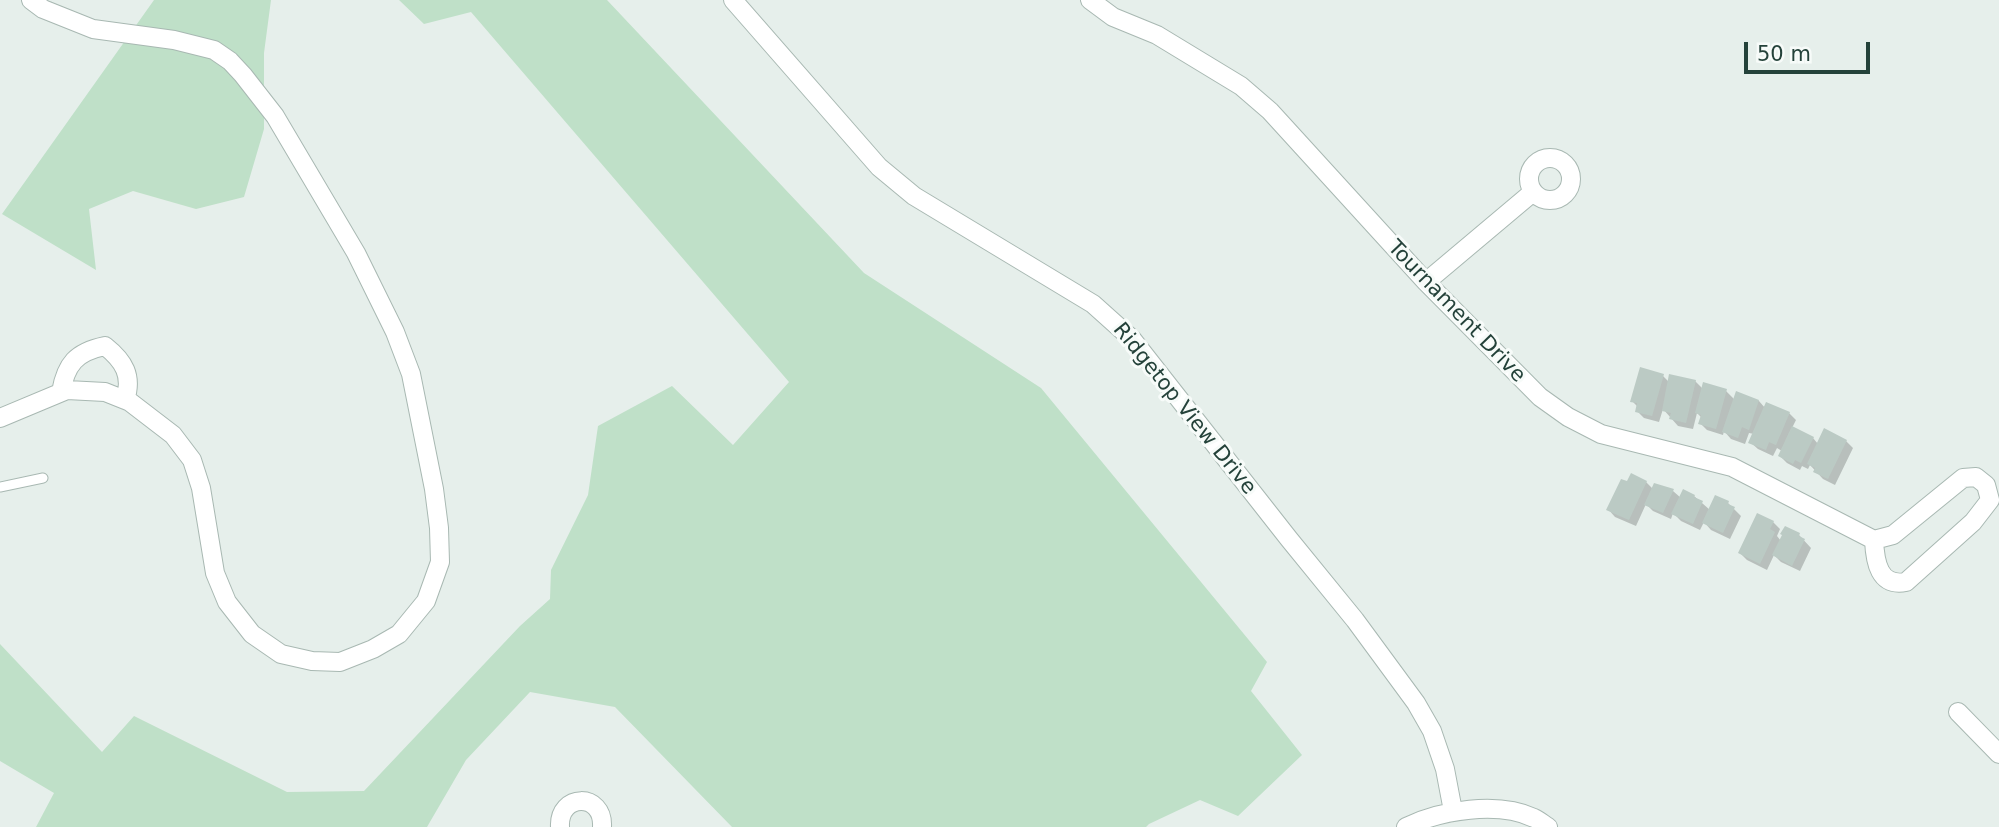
<!DOCTYPE html>
<html>
<head>
<meta charset="utf-8">
<style>
	body { margin:0 }
	#map { position:relative; width:1999px; height:827px; overflow:hidden; background:#e6efeb; font-family:"DejaVu Sans",sans-serif }
	canvas { display:block }
	.scale { position:absolute; left:1744px; top:42px; width:126px; height:32px; box-sizing:border-box; border:4px solid #24423a; border-top:0; padding-left:9px; font-size:21px; line-height:24px; white-space:nowrap; color:#24423a; -webkit-text-stroke:5px #f7fbf9; paint-order:stroke }
</style>
</head>
<body>
<div id="map">
<canvas width="1999" height="827"></canvas>
<div class="scale">50 m</div>
</div>
<script>
const ctx = document.querySelector('canvas').getContext('2d');
ctx.lineJoin = 'round';
function fillPath(path, color) { ctx.fillStyle = color; ctx.fill(path, 'evenodd'); }
function trace(path, color, width, dash) { ctx.strokeStyle = color; ctx.lineWidth = width; ctx.lineCap = dash ? 'butt' : 'round'; ctx.setLineDash(dash || []); ctx.stroke(path); }
function write(font, color, halo, rows, align = 'center') {
  ctx.font = font + ' "DejaVu Sans",sans-serif'; ctx.lineWidth = 6; ctx.setLineDash([]); ctx.textBaseline = 'middle'; ctx.strokeStyle = halo; ctx.fillStyle = color; for (const [text, x, y, turn = 0] of rows) {
    ctx.save(); ctx.translate(x, y); ctx.rotate((+turn || 0) * Math.PI / 180); ctx.textAlign = isNaN(turn) ? turn : align; if (halo) ctx.strokeText(text, 0, 0); ctx.fillText(text, 0, 0); ctx.restore();
  }
}
const green = new Path2D(`
	M154,0H271L264,53V129L244,197L196,209L133,191L89,209L96,270L2,214Z
	M399,0H607L864,273L1041,388L1267,662L1251,691L1302,755L1238,816L1200,800L1149,824L1146,827H732L615,707L530,692L466,760L427,827H36L54,793L0,761V644L102,752L134,716L287,792L364,791L520,626L550,599L551,570L588,495L598,426L672,386L733,445L789,382L471,12L424,24Z`);
const shadow = new Path2D(`
	M1663,376L1669,382L1695,381L1703,389L1726,391L1735,400L1737,394L1759,401L1765,408L1789,413L1796,420L1792,428L1813,438L1818,444L1846,441L1853,448L1835,485L1823,479L1810,465L1808,469L1802,466L1800,470L1787,463L1780,456L1782,451L1777,448L1773,456L1758,449L1750,442L1754,434L1749,433L1745,444L1731,439L1724,431L1723,435L1707,430L1700,423L1702,418L1697,413L1693,429L1678,426L1663,409L1659,422L1644,418L1637,411L1638,407L1632,401Z
	M1646,482L1653,489L1655,485L1673,491L1681,498L1684,491L1694,496L1710,510L1728,503L1741,516L1730,539L1711,530L1704,522L1700,530L1681,521L1673,513L1671,519L1653,511L1646,504L1636,526L1615,517L1608,509Z
	M1773,522L1780,529L1777,536L1781,541L1799,535L1811,548L1800,571L1781,562L1774,555L1767,570L1747,560L1740,553Z`);
const building = new Path2D(`
	M1640,367L1664,374L1652,416L1635,412L1637,403L1630,402Z
	M1669,374L1696,380L1686,423L1669,419L1671,413L1662,411Z
	M1703,382L1727,389L1716,429L1698,424L1701,415L1695,413Z
	M1736,391L1759,400L1749,430L1742,427L1738,438L1722,432Z
	M1766,402L1790,412L1776,445L1769,442L1766,450L1748,443Z
	M1792,426L1814,437L1801,463L1795,460L1793,464L1778,456Z
	M1824,428L1847,440L1828,479L1813,472L1815,468L1807,464Z
	M1631,473L1647,481L1629,520L1606,510L1621,479L1627,481Z
	M1654,483L1674,489L1663,513L1644,505Z
	M1683,489L1695,495L1694,497L1703,501L1693,524L1671,514Z
	M1715,495L1729,501L1728,504L1735,507L1723,533L1702,523Z
	M1757,513L1774,521L1770,529L1775,532L1760,564L1738,553Z
	M1785,526L1800,533L1799,536L1805,539L1792,566L1772,555L1782,535L1780,534Z`);
const lane = new Path2D(`
	M0,487L43,478`);
const street = new Path2D(`
	M733,0L879,167L914,196L1093,304L1132,339L1289,539L1355,620L1416,703L1432,731L1445,769L1453,811
	M1090,0L1113,17L1157,35L1241,86L1270,111L1426,282L1540,397L1568,417L1601,434L1732,467L1874,540L1893,535L1963,478L1976,477L1986,485L1990,500L1973,522L1906,582C1879,587 1875,562 1874,540
	M1529 179a21 21 0 1 1 42 0a21 21 0 1 1-42 0Z
	M1426,282L1533,192
	M61,392C66,364 76,352 105,346C124,361 133,376 125,400
	M0,418L67,390L105,392L130,402L173,435L192,460L201,488L215,573L227,602L252,634L281,654L312,661L340,662L373,649L399,634L426,601L440,562L439,528L434,489L411,374L395,332L356,253L275,116L243,75L230,61L214,50L174,40L93,29L43,9L31,0
	M1958,712L1999,754
	M560,827C558,793 604,792 602,827
	M1406,827C1441,810 1498,801 1534,818C1539,820 1543,824 1548,827`);
const streetNames = [
	["Tournament Drive",1456,312,46],
	["Ridgetop View Drive",1184,409,51]
];
fillPath(green, '#bfe0c8');
fillPath(shadow, '#0003');
fillPath(building, '#bbcac4');
trace(lane, '#a8b8b2', 11);
trace(street, '#a8b8b2', 20);
trace(lane, '#fff', 9);
trace(street, '#fff', 18);
write('21px', '#24423a', '#f7fbf9', streetNames);
</script>
</body>
</html>
